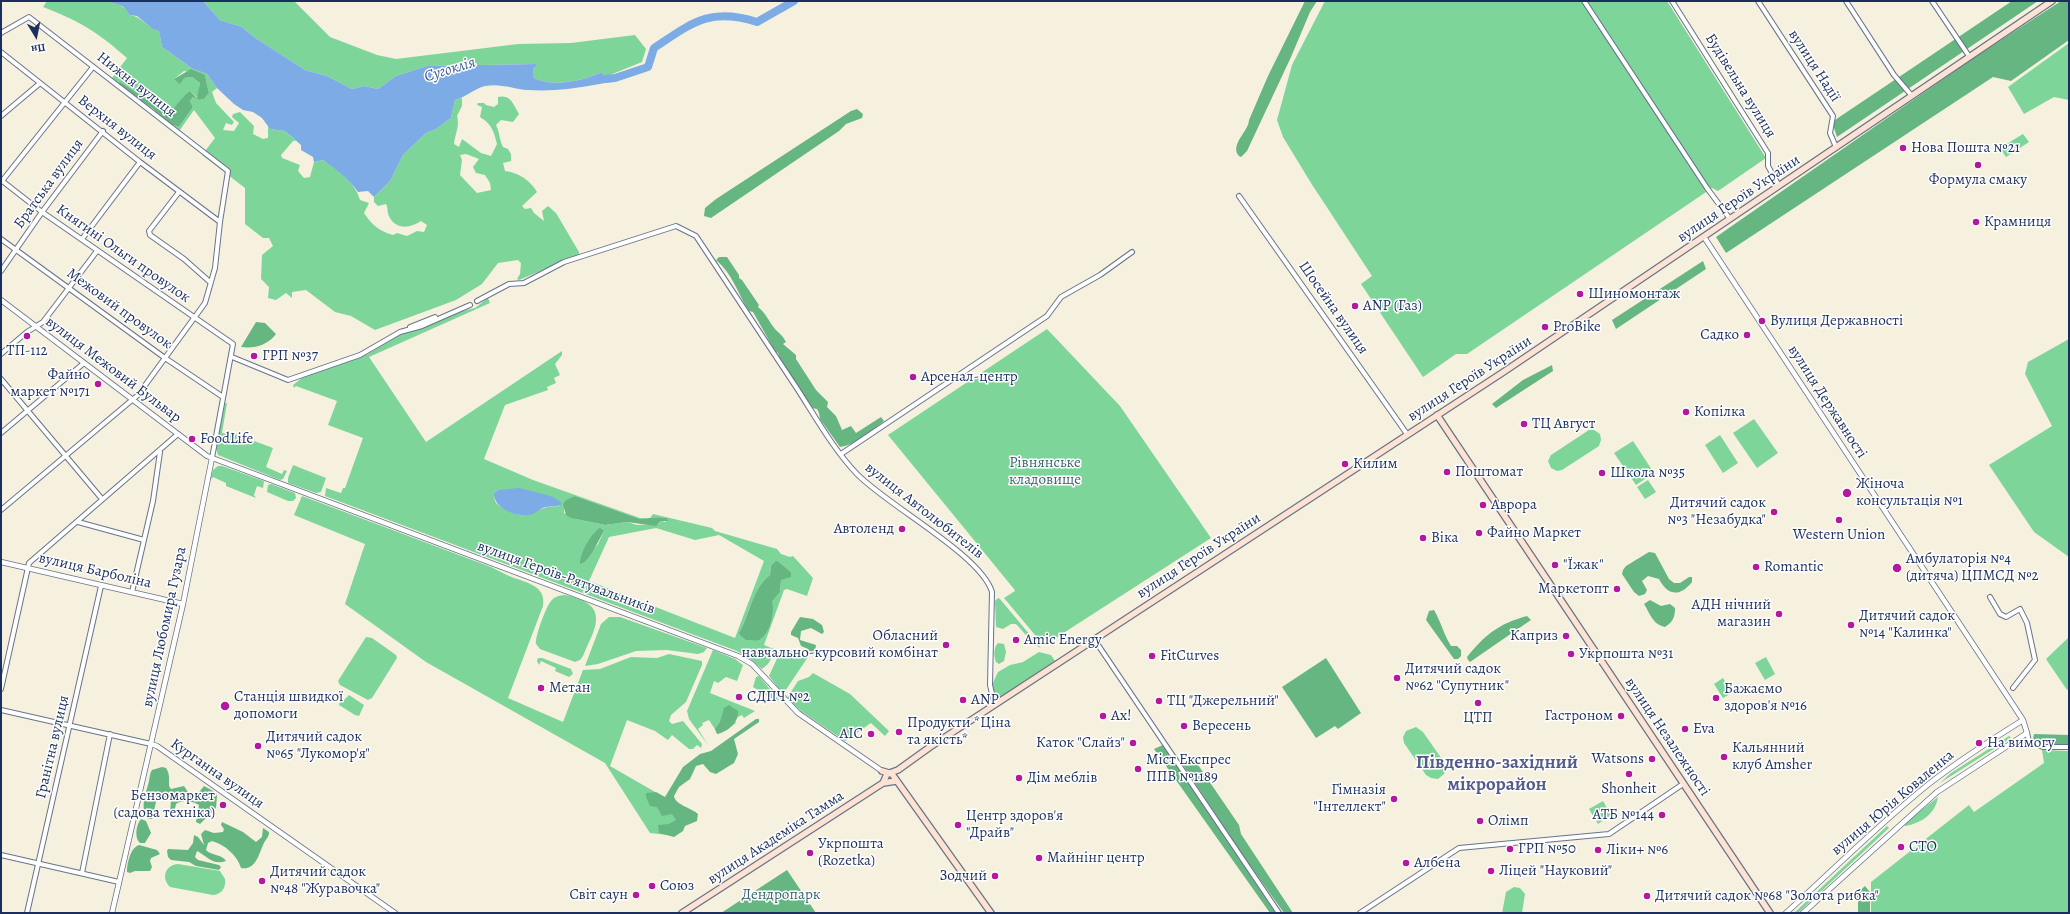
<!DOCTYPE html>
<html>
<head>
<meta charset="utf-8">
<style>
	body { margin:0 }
	#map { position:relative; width:2070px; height:914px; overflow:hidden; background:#f6f0df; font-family:Alegreya,serif }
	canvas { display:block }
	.frame { position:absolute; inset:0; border:2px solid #1b2f5e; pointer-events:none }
	.north { position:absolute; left:16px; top:16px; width:40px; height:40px; -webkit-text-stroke:3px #fff; paint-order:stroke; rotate:170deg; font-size:11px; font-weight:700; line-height:16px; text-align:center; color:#1b2f5e }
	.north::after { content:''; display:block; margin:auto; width:14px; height:18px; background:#1b2f5e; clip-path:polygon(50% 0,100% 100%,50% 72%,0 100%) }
</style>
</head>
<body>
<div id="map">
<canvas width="2070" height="914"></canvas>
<div class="frame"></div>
<div class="north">Пн</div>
</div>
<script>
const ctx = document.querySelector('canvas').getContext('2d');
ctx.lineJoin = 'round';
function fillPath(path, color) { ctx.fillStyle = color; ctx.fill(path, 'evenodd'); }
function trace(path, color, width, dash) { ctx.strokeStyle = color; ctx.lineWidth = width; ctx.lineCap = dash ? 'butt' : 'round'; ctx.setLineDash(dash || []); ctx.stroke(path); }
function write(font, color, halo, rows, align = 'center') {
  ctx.font = font + ' Alegreya,serif'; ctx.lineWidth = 3; ctx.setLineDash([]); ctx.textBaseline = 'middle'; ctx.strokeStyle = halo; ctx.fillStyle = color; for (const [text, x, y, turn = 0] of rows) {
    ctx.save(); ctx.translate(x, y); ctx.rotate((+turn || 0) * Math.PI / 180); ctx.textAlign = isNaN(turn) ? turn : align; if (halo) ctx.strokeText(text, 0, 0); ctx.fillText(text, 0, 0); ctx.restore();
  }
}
const green = new Path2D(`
	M47,1L116,2L127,10L129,15C141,16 147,27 159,31L162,47L193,69L207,74L217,88L212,92L216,103L234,122L232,125L226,123L223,130L234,131L239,123L232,117L233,114L240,112L254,126L253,134L263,139L268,138V126L270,129L285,131L296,141H293L281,155L282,158L300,165L298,171L304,178L310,177L314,162L323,160C338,170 355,182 360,200L369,203L364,213C372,225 379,231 393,235L397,233L407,236L417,231L424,232L427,225L421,221C411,228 397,230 390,218C386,211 389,210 386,204L378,206L374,202V197L390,181L403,155L426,133L436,129L451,118L455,100L462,98V106L457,116C460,126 455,134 454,144L459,147L462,139L481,153L491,156L497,144C494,132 492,124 480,117L482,107L477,105L478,103H484L486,105L494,107L498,104V97C511,94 513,104 519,114L513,122L501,120L496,125C500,133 499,139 503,147L508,149L511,154V161L503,163L505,171C518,172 531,181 537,192L522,206L525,209L531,208L534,213L544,221L542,211L548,206L556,213L579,252V255L519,280L517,279L520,274L521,263L518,260L498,263L482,284L456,300L375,330L351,316L335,312L306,290L292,292V298L286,293L276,300L268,298L269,287L261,279L262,255L273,246L269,238H263L245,224V188L202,155L215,138L194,110L177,134L109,82L127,58C99,33 78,20 43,7ZM184,71L205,75L209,93L204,99L199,100L193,97L190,101L193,107L179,127L170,124L120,82L154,103L168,116C175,106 183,100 190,91L198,98L200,83L192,77L174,79ZM466,154L479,159L473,167L476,173L485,175L490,183L491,190L477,193L460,175L462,160L460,155Z
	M203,1H294L330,37L377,55L396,59L518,44L571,43L635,35L646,49L642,62L605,77L602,72C585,81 549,88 533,77V69L536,64L427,66L396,76L378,89L364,86L352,89L327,76L305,70L254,37L242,27L220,20Z
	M1325,1H1667L1766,158L1718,191L1712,188L1467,354H1456L1423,377L1361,284L1372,276L1311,183L1283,137L1277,120L1292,65Z
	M2069,43V100L2054,97L2024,114L2008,87Z
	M2023,134L2029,142L2006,157L2002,151L2003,146Z
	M488,298L490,303L369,357L426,442L562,351V355L555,364L560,375L554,378L556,383L547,387L548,390L505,405L484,459L533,480L640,518H650L653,514L712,528L715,531L777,549L781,554L790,557L793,556L813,578L807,596L787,589L784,590L764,645L776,650L768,664L762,669L749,658L737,651L325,496L326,488L341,493L343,488H345L363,438L328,425L337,401L296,386L294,388L293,385L302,378L316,372L368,354L401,334L454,313L475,308ZM498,490L551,496L560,506C555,507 548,506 544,508C523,516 526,519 503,508C496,504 494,502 494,493ZM575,496L640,519C650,518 656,516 667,518L666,522L661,521L659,524L637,525L627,522L605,525L576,519L564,513V510ZM656,528L695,540L719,535L764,561L735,638L589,581L609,537ZM604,531L598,544L586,558L590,542L595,532ZM779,562L791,572L781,580L780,592L772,602L770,625L740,631C751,611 752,589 770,575L771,566Z
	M1047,329L1120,406L1211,538L1051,641L1047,636L1040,641L1004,598L1015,591L1014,589L888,435Z
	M2069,339V557L2034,532L1989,465L2052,426L2025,374L2028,362Z
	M225,403H227L222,433L238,435L273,448L266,467L282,474L284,470L287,471L283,479L280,480L218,455L216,448Z
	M1754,419L1778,453L1757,468L1733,433Z
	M1589,430H1594L1600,434L1601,440L1599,446L1562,470L1557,471L1551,468L1548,461L1551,455Z
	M1720,435L1738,463L1723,473L1705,445Z
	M1633,441L1654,473L1636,485L1614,453Z
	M293,465L326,478L321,492L316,493L288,483V478Z
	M218,466H222L264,481L263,488L257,486L254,495L256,498L226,486V483L213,477L212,479L211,478L213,470Z
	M1648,480L1656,492L1645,499L1637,487Z
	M271,484L295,493L296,498L293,501H288L267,492L268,485Z
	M302,496L491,567C497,570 503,573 509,576C524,582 547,585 543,606L508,698L563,722L583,670L600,669L631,657L657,658L669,654L702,661V665L686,702L671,715L669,721L672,724L683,721L702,744L701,748L697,745L693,749H689L672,735L668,740L655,731L627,720L610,766L695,815L668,835L650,833L605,763L426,662L345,604L365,544L294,515Z
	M563,595C569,595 575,598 581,600C609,611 591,636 583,656L580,660L575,662L540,649L536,644C535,636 546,607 551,601C554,597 558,596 563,595Z
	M998,598L1000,599L1041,648L1035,645L1016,624H1011L1003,629L996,627L995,601Z
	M609,617H620L707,648L704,652L698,654L667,650L636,651L598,664L585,666L601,624Z
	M366,637L372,638L396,655L397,658L372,698L368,700L340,685L338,681Z
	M2069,637V688L2067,690L2046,659Z
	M998,643L1004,644L1006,652L1004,661L999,664L996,662C994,656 993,648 998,643Z
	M785,649L808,657L783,694L769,676L780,652L783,653Z
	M713,650L735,659L743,665L737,681L726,677L718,683L714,681L710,693L755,711L744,718L742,715L734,719L736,723L718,734L709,720L702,723L703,725L698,729L708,745L689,719L687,711Z
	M1039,652L1051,655L1055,661L1000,698L995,696L992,685L998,672L1010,665L1023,662Z
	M1766,657L1775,674L1765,680L1755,663Z
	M538,658H542L571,669L573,674L569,677L555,671L556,668L541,661L539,665L537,661Z
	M813,673L850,694L889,731L885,736L871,723L845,741L801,711L787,698L798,681L809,677Z
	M759,676L779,700L776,701L753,687L756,677Z
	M1723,678L1732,693L1723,698L1714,684Z
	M349,695L364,705L359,716L355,715L339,705L340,700L342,702Z
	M1416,727L1423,732L1444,762L1446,768L1444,774L1438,779L1431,778L1426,775L1404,743L1403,737L1406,731Z
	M2009,736L2011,738L1940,783L1951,773Z
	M2042,750L2069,751V913H1871V882L1969,805L1974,812L2044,763Z
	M1938,797C1935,815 1921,823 1905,826V823Z
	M1603,801L1611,815L1598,824L1589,809Z
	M1887,826L1889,828L1798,913H1794Z
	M178,864L220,871L225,879C226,888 222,894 213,895L170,887C161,878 165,865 178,864Z
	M1514,887L1520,888L1525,894L1522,913H1502L1506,892Z`);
const forest = new Path2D(`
	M1305,1H1317L1310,12L1291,57L1247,151L1241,157L1239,156C1229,145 1249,131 1249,120L1268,76Z
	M2012,1H2038L1837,137L1832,122Z
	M2061,1H2069V40L2011,81L1993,77L1726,253L1716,237L1975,57Z
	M191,69L205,75L209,93L204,99L199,100L193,97L190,101L193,107L179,127L170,124L152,108L117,85L120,82L154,103L168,116C172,110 185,94 190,91L197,98L200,83L192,77L184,78L180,84L174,79Z
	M857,109L863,114L862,118L846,124L839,131L711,218L704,216L705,208L716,199L851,111Z
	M719,257H727L739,275V278L742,280L759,305L758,307C766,313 769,322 775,329C779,333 783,336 786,342L783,344L796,355V359L816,390L828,402L827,407L836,416L842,430L851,426L856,433L881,417L884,421C871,431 856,445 840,447L820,419L819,413L817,409L812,408L780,359L778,353L775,351L753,312L749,311C738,294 732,273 716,260Z
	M1703,261L1706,269L1616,329L1612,320Z
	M256,322L265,323L276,334C268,345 254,349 241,347Z
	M1552,365L1553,371L1496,408L1492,404L1523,380Z
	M575,496L640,519C650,518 656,516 667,518L668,521H661L656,526L627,522L605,525L571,518L566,515L563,504L566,500Z
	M600,528L604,531C599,539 589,563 580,564C580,553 591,533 600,528Z
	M1649,552L1655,553L1669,579L1674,583H1680L1689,577H1692V582C1680,597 1668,596 1659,579L1648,576L1642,581L1647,590L1645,594L1639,596L1634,592L1622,574L1623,570L1626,566Z
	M776,561L779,562L791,572V577L781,580L780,592L772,602C775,613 770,634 759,640C756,641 750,640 746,640L739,634L740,631C751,611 752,589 770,575L771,566Z
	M1650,600L1661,606L1670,604L1675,608C1675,617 1673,622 1665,627C1652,624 1650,613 1644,604Z
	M1434,610C1441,622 1444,635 1451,646H1457L1461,650V656L1458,659H1454L1426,620L1429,611Z
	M1527,616L1531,620L1528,622L1470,662L1468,660L1467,657C1485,635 1498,624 1527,616Z
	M800,617L813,619L822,625L824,632L822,634L811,628L801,631L800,640L816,645L815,653H811L808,649L801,646L798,638L791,635V632Z
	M1326,658L1361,713L1338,729L1335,726L1316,738L1282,687Z
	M729,705L738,711C739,722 728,732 717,734L715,729L720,722L724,708Z
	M756,719H759V722L734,739L738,754L734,763L716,774L710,772L703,764L696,766L690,779L679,787L674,796C675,805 692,808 698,814L697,821L685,826L683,831L674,837L659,833L658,825L669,824L676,820L672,814L662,816L657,807L650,806L646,797V793L656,792L665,797L683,767L700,754L711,751Z
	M2034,734L2069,735V745L2032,744Z
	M1163,745L1276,913H1270L1154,749Z
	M1194,759L1239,825L1241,834L1293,913H1284L1244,857L1183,765Z
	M162,767L166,768C170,774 169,779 169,786L171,789L184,786L188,792L196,796L204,786L215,792L217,796L216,808L200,824L196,822L199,805C191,801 184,799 176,804L174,813H170L171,800L169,797H160L156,802L152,819H148C140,809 145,795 148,785C150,779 149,775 152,770Z
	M141,819L146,821L151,833L145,843H140C134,838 136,825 141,819Z
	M222,822L243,832L256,842L262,837L263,828L269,832C269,837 266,839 264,843C259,853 256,871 241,868C237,855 225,845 212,841L208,843L206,850C212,856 222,854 226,861C212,866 206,855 197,851L195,857L198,860L219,865L221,867L219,870L196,866L189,862L171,860L168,857L167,851L168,849L188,850L193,843L194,835L198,837L204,845L201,834L205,830L214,833L223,832L224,829L221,825Z
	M139,845L157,850L160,854L151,858L150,861L152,867L150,871H135L130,873L127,872C127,864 130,848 139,845Z
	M787,870L816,913H721Z
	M1865,886L1870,892V913H1858V899L1855,895Z`);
const water = new Path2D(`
	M104,1H203L220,20L242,27L254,37L305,70L327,76L352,89L364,86L378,89L396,76L427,66L537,64L533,69V77C549,88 585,81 602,72L605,77L613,75L615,78L611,82C584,87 556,92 528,90C513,89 501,83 485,86C474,89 466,97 455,100L451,118L436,129L426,133L403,155L390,181L374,197L368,191L358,192C349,179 336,169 323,160L314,162L313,157L301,150V145L285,131L270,129L262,118L253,112L243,110L234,104L217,88L207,74L193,69L162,47L159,31L153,29L137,16L129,15C125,3 113,3 104,1Z
	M519,488L551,496L561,502V505C557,507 551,506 546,507C540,508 536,514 529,515C516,517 493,508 494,493L498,490Z`);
const river = new Path2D(`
	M605,79L615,78L648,67L654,48C692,23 709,7 757,22L794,1`);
const minor = new Path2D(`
	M1584,1L1707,188L1730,219
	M1672,1L1768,153V166L1779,186
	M1758,1L1833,116L1830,133L1836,147
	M1846,1L1894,75L1912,96
	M1932,1L1969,56
	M1,33L29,17L228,171L220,222L215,268L205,303L138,395L1,510
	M1,52L140,162L220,222
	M1,116L39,84
	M1,180L42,212L233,344L212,458
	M2,181L93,67
	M179,192L149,231L150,235L184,259L210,282
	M1239,196L1407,434
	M1,239L165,358L223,397
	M82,239L140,162
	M1,271L42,212L103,131
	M477,301L509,284L524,283L564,262L676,226L696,236C730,288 764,339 798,390C816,418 834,450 857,474C888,506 981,555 992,592L990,685L993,698L997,703
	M410,327L435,317
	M1,354L27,332L43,322L97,251
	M232,357L288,380L360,355L400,332L422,326L470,305
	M1,379L102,499
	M1,433L84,363
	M841,454L1047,316L1061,297L1100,275L1132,252
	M78,522L144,540
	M132,592L153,501L160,452
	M1990,597L2000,614L2006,617L2020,609L2027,623L2035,660L2013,688
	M1094,639L1279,913
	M1,689L29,563L178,434
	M1,710L151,744
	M2027,733L2029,741L2043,747H2069
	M1,855L119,882
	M82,873L110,734
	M27,913L101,586
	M1360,913L1459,848L1609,834L1683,784`);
const tertiary = new Path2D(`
	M1704,237L2023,720L2027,733L1937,792L1803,913
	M1,300L207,456L738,656L752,664L798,713L882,771
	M1,562L183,604
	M151,744L157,746L395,913
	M112,913L183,604L212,458
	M1786,913C1834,869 1880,823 1930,783C1960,760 1991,740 2023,720`);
const secondary = new Path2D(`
	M1437,415L1770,913
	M882,771L892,774L991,913
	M883,783L887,774L898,770L930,747L1505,371L2052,1
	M682,913L883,783L896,781`);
const markers = [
	[1903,148,4,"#b5179e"],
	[1978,165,4,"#b5179e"],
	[1976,222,4,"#b5179e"],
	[1580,294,4,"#b5179e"],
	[1355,306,4,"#b5179e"],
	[1762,321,4,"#b5179e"],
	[1545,327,4,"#b5179e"],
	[1747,335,4,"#b5179e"],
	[27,336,4,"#b5179e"],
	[254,356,4,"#b5179e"],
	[913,377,4,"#b5179e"],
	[98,384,4,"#b5179e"],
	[1686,412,4,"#b5179e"],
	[1524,424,4,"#b5179e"],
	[192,439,4,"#b5179e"],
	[1345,464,4,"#b5179e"],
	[1447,472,4,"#b5179e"],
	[1602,473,4,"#b5179e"],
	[1847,493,5,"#b5179e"],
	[1483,505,4,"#b5179e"],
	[1774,512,4,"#b5179e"],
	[1839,520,4,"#b5179e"],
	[902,529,4,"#b5179e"],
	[1479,533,4,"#b5179e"],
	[1423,538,4,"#b5179e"],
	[1555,565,4,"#b5179e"],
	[1756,567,4,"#b5179e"],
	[1897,568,5,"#b5179e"],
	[1617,589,4,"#b5179e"],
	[1779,614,4,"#b5179e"],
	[1851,625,4,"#b5179e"],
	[1566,636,4,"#b5179e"],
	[1016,640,4,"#b5179e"],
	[946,645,4,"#b5179e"],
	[1571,654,4,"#b5179e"],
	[1152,656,4,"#b5179e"],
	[1397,678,4,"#b5179e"],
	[541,688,4,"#b5179e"],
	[739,697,4,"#b5179e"],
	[1716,698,4,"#b5179e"],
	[963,700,4,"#b5179e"],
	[1159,701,4,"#b5179e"],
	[1478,703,4,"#b5179e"],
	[225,706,5,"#b5179e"],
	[1103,716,4,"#b5179e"],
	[1621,716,4,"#b5179e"],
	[1184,726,4,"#b5179e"],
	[1685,729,4,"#b5179e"],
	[899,732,4,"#b5179e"],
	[871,734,4,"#b5179e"],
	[1133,743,4,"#b5179e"],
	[1979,743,4,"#b5179e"],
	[258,746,4,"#b5179e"],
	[1724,757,4,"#b5179e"],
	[1652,759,4,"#b5179e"],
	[1138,769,4,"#b5179e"],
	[1629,774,4,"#b5179e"],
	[1019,778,4,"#b5179e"],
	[1394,799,4,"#b5179e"],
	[223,805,4,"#b5179e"],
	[1662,815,4,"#b5179e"],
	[1480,821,4,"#b5179e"],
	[958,825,4,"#b5179e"],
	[1901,847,4,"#b5179e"],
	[1510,849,4,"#b5179e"],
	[1598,850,4,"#b5179e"],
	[810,853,4,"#b5179e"],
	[1039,858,4,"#b5179e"],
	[1406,863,4,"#b5179e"],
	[1491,871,4,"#b5179e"],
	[995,876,4,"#b5179e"],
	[262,881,4,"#b5179e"],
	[652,886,4,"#b5179e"],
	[636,895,4,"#b5179e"],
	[1647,896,4,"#b5179e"]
];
const streetNames = [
	["вулиця Надії",1814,66,57],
	["Нижня вулиця",136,85,38],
	["Будівельна вулиця",1740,86,58],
	["Верхня вулиця",117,128,38],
	["Братська вулиця",49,184,-54],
	["вулиця Героїв України",1739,199,-34],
	["Княгині Ольги провулок",123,254,35],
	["Шосейна вулиця",1333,308,55],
	["Межовий провулок",119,309,36],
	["вулиця Межовий Бульвар",113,370,37],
	["вулиця Героїв України",1470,379,-33],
	["вулиця Державності",1827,402,57],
	["вулиця Автолюбителів",924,511,38],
	["вулиця Героїв України",1199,556,-33],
	["вулиця Барболіна",95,571,13],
	["вулиця Героїв-Рятувальників",566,578,20],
	["вулиця Любомира Гузара",165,627,-78],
	["вулиця Незалежності",1667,737,56],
	["Гранітна вулиця",53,747,-77],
	["Курганна вулиця",217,774,35],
	["вулиця Юрія Коваленка",1893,803,-40],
	["вулиця Академіка Тамма",776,838,-33]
];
const poiNames = [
	["Нова Пошта №21",1911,148],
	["Формула смаку",1978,180,"center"],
	["Крамниця",1984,222],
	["Шиномонтаж",1588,294],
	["ANP (Газ)",1363,306],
	["Вулиця Державності",1770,321],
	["ProBike",1553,327],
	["Садко",1739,335,"right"],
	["ТП-112",27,351,"center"],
	["ГРП №37",262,356],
	["Файно",90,375,"right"],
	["маркет №171",90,392,"right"],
	["Арсенал-центр",921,377],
	["Копілка",1694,412],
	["ТЦ Август",1532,424],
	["FoodLife",200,439],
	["Килим",1353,464],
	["Поштомат",1455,472],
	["Школа №35",1610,473],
	["Жіноча",1856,484],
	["консультація №1",1856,501],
	["Дитячий садок",1766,503,"right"],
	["№3 \"Незабудка\"",1766,520,"right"],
	["Аврора",1491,505],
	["Автоленд",894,529,"right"],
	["Файно Маркет",1487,533],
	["Western Union",1839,535,"center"],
	["Віка",1431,538],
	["Амбулаторія №4",1906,559],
	["(дитяча) ЦПМСД №2",1906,576],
	["\"Їжак\"",1563,565],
	["Romantic",1764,567],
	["Маркетопт",1609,589,"right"],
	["АДН нічний",1771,605,"right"],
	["магазин",1771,622,"right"],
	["Дитячий садок",1859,616],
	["№14 \"Калинка\"",1859,633],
	["Обласний",938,636,"right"],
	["навчально-курсовий комбінат",938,653,"right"],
	["Каприз",1558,636,"right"],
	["Amic Energy",1024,640],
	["Укрпошта №31",1579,654],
	["FitCurves",1160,656],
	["Дитячий садок",1405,669],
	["№62 \"Супутник\"",1405,686],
	["Метан",549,688],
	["Бажаємо",1724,689],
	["здоров'я №16",1724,706],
	["Станція швидкої",234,697],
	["допомоги",234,714],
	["СДПЧ №2",747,697],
	["ANP",971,700],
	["ТЦ \"Джерельний\"",1167,701],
	["Ах!",1111,716],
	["Гастроном",1613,716,"right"],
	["ЦТП",1478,718,"center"],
	["Продукти *Ціна",907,723],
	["та якість*",907,740],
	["Вересень",1192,726],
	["Eva",1693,729],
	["АІС",863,734,"right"],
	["Дитячий садок",266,737],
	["№65 \"Лукомор'я\"",266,754],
	["Каток \"Слайз\"",1125,743,"right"],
	["На вимогу",1987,743],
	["Кальянний",1732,748],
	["клуб Amsher",1732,765],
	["Watsons",1644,759,"right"],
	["Міст Експрес",1146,760],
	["ППВ №1189",1146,777],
	["Дім меблів",1027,778],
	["Shonheit",1629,789,"center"],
	["Гімназія",1386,790,"right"],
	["\"Інтеллект\"",1386,807,"right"],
	["Бензомаркет",215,796,"right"],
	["(садова техніка)",215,813,"right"],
	["АТБ №144",1654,815,"right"],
	["Центр здоров'я",966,816],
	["\"Драйв\"",966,833],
	["Олімп",1488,821],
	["Укрпошта",818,844],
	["(Rozetka)",818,861],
	["СТО",1909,847],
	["ГРП №50",1518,849],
	["Ліки+ №6",1606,850],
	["Майнінг центр",1047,858],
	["Албена",1414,863],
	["Ліцей \"Науковий\"",1499,871],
	["Дитячий садок",270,872],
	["№48 \"Журавочка\"",270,889],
	["Зодчий",987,876,"right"],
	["Союз",660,886],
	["Світ саун",628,895,"right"],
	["Дитячий садок №68 \"Золота рибка\"",1655,896]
];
const parkNames = [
	["Рівнянське",1045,463],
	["кладовище",1045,480],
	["Дендропарк",781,895]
];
const waterNames = [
	["Сугоклія",450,70,-17]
];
const districtNames = [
	["Південно-західний",1497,763],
	["мікрорайон",1497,785]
];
fillPath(green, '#7ed599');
fillPath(forest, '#66b681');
fillPath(water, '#7cabe6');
trace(river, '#7cabe6', 8);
trace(minor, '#68738b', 6);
trace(tertiary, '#68738b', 6);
trace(secondary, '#68738b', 8);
trace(minor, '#fff', 4);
trace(tertiary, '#fff', 4.5);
trace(secondary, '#fee3d2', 5.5);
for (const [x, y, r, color] of markers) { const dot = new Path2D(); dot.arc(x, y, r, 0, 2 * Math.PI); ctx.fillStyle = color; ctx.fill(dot); trace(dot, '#fff', 1.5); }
write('15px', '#1b2f5e', '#fff', streetNames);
write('15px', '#1b2f5e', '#fff', poiNames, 'left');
write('15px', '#396170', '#fff', parkNames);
write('italic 16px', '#3d5a8e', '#fff', waterNames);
write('bold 19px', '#545c8a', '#fff', districtNames);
</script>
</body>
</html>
